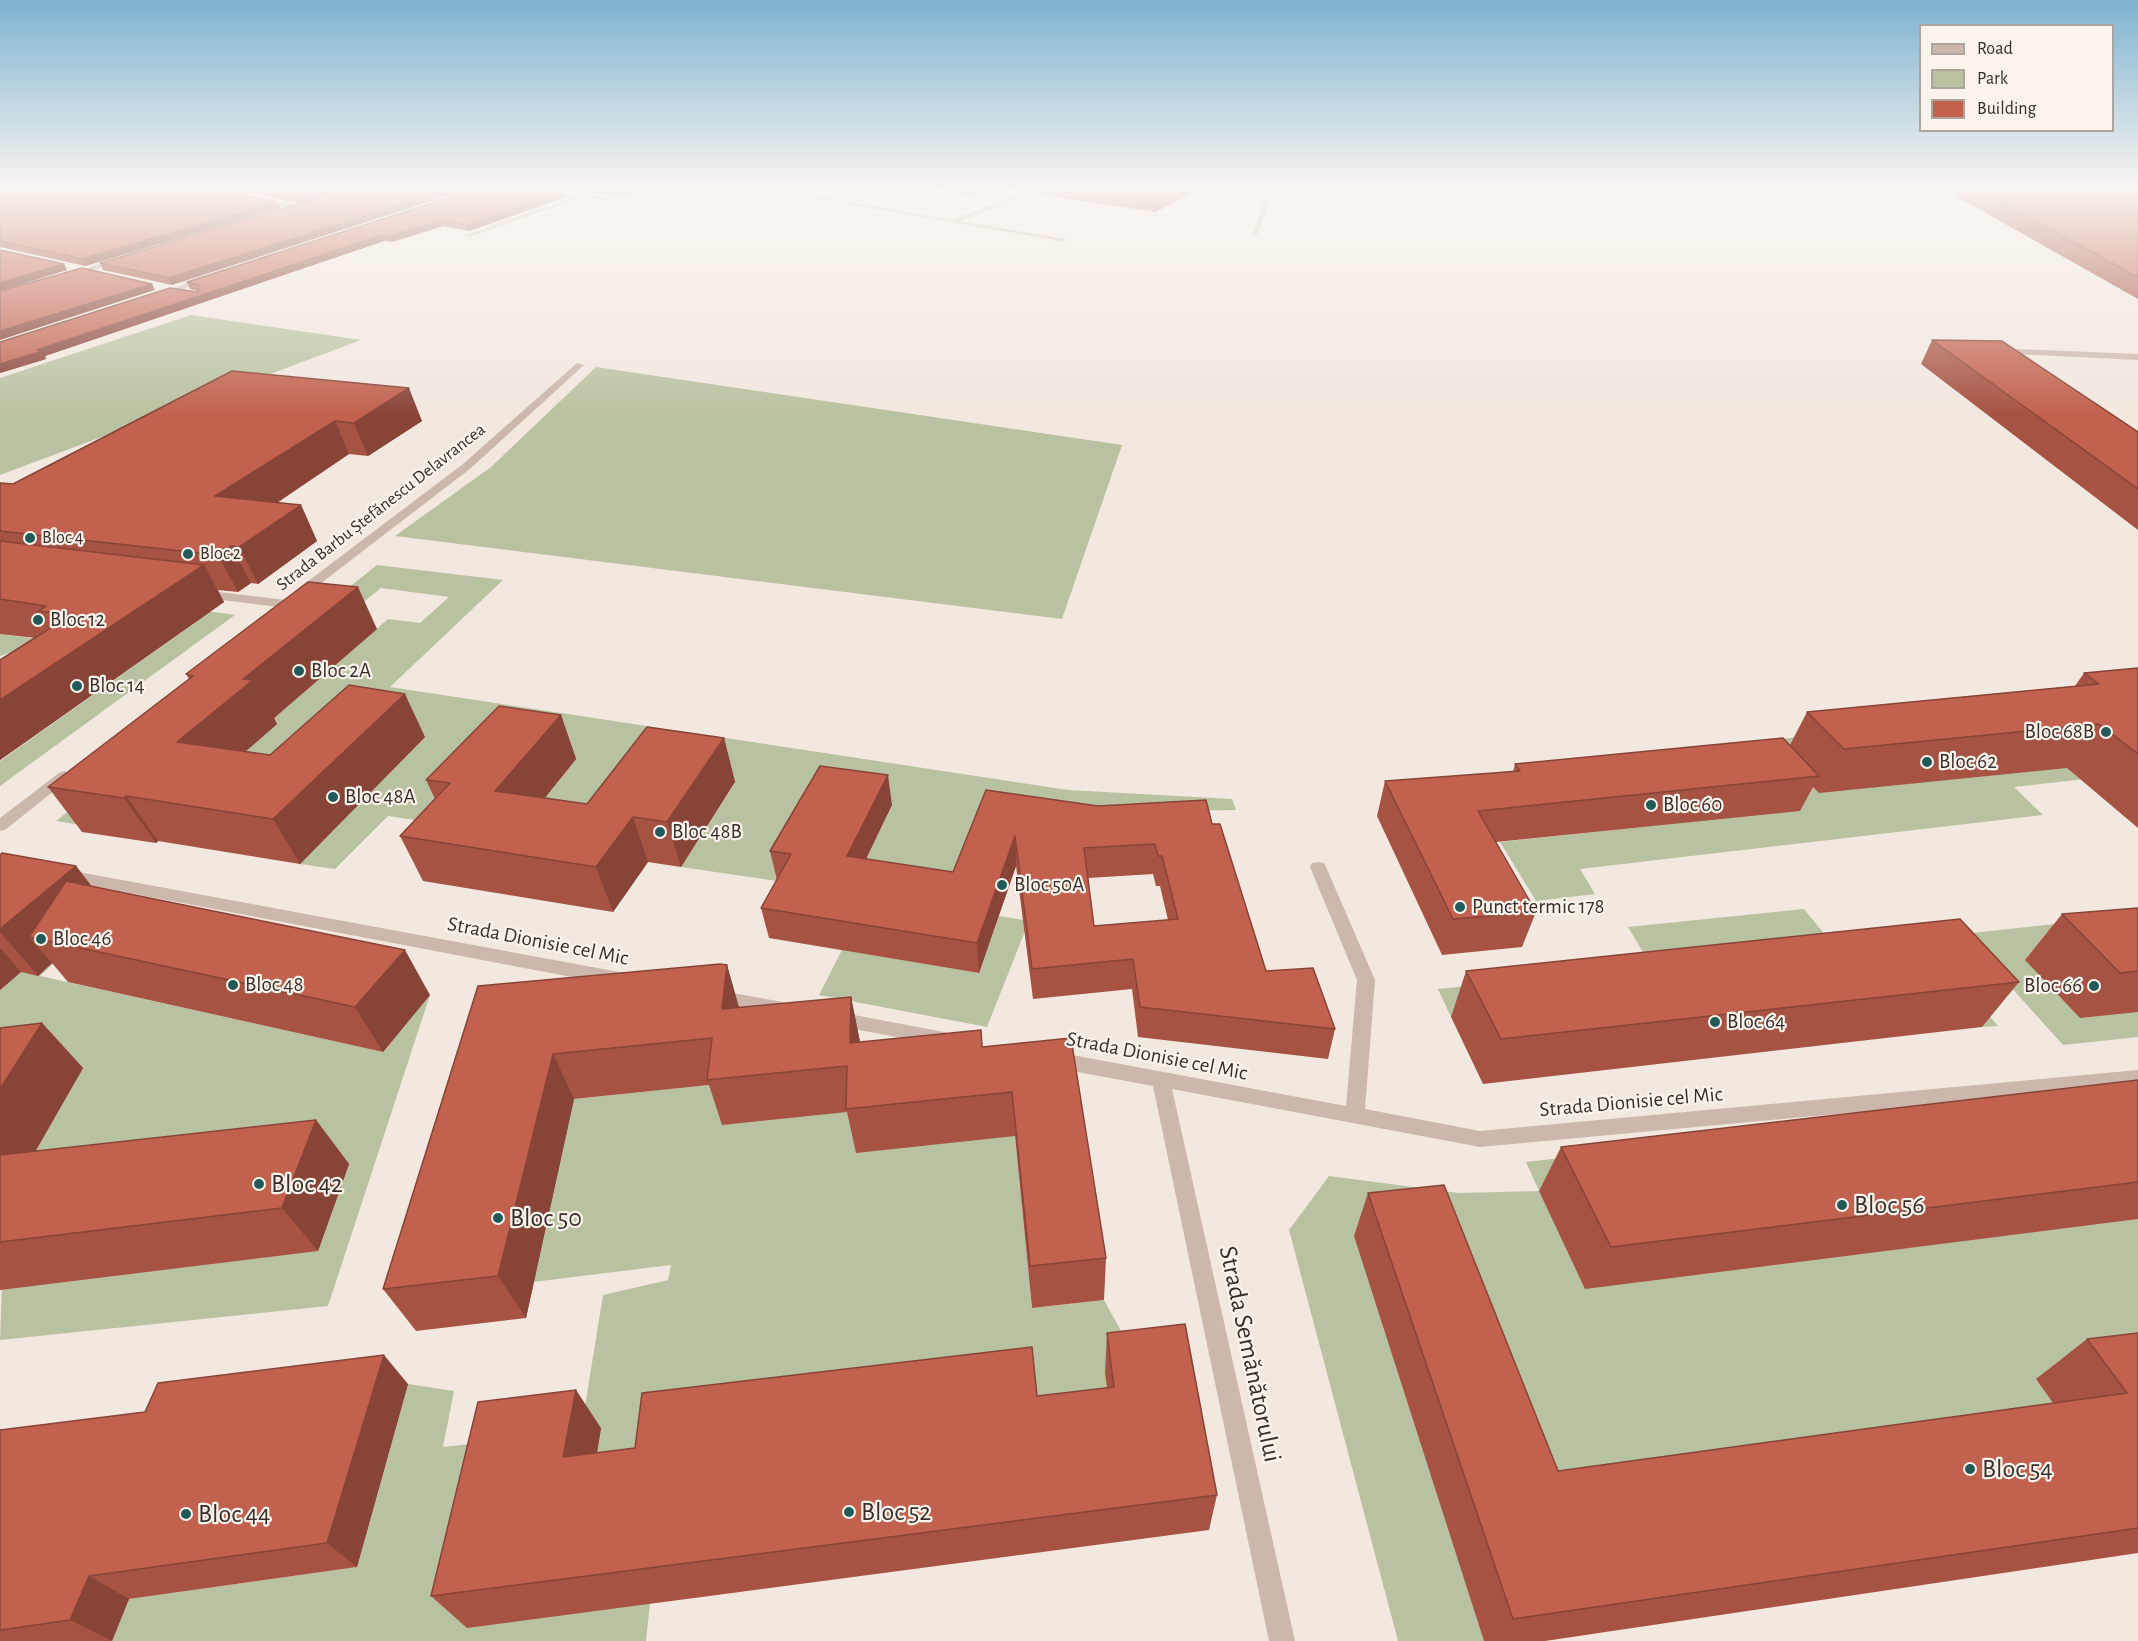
<!DOCTYPE html>
<html>
<head>
<meta charset="utf-8">
<style>
	body { margin:0 }
	#map { position:relative; width:2138px; height:1641px; overflow:hidden; background:#f2e8e0; font-family:"Alegreya Sans",sans-serif }
	canvas { display:block }
	.legend { position:absolute; left:1919px; top:24px; width:195px; height:108px; box-sizing:border-box; background:#faf3ec; border:2px solid #ada49e; margin:0; padding:8px 10px; list-style:none; font-size:18px; color:#392e2a }
	.legend li { display:flex; align-items:center; gap:12px; height:30px }
	.legend b { width:30px; border:2px solid #ada49e }
</style>
</head>
<body>
<div id="map">
<canvas width="2138" height="1641"></canvas>
<ul class="legend">
<li><b style="height:8px;background:#cbb7ac"></b>Road</li>
<li><b style="height:16px;background:#b9c2a0"></b>Park</li>
<li><b style="height:16px;background:#c2614e"></b>Building</li>
</ul>
</div>
<script>
const ctx = document.querySelector('canvas').getContext('2d');
ctx.lineJoin = 'round';
function fillPath(path, color) { ctx.fillStyle = color; ctx.fill(path, 'evenodd'); }
function trace(path, color, width, dash) { ctx.strokeStyle = color; ctx.lineWidth = width; ctx.lineCap = dash ? 'butt' : 'round'; ctx.setLineDash(dash || []); ctx.stroke(path); }
function write(font, color, halo, rows, align = 'center') {
  ctx.font = font + ' "Alegreya Sans",sans-serif'; ctx.lineWidth = 4.5; ctx.setLineDash([]); ctx.textBaseline = 'middle'; ctx.strokeStyle = halo; ctx.fillStyle = color; for (const [text, x, y, turn = 0] of rows) {
    ctx.save(); ctx.translate(x, y); ctx.rotate((+turn || 0) * Math.PI / 180); ctx.textAlign = isNaN(turn) ? turn : align; if (halo) ctx.strokeText(text, 0, 0); ctx.fillText(text, 0, 0); ctx.restore();
  }
}
const green = new Path2D(`
	M191,315L361,340L0,475V378Z
	M596,367L1122,445L1062,619L395,536L491,467Z
	M377,565L503,580L390,687L1068,790L1232,799L1236,810L1164,811L1058,830L956,902L853,886L892,806L777,881L681,867L735,783L603,849L388,816L335,869L300,864L194,810L268,723L388,619L420,623L449,597L381,588L88,826L56,821Z
	M135,601L235,615L0,786V761L196,622Z
	M0,634L45,640L0,656Z
	M2138,697L2072,767L2085,779L2014,787L2043,815L1580,869L1595,894L1536,901L1500,842L1800,810L1390,785Z
	M1804,909L1839,952L1925,943L1998,1026L1982,1027L1927,965L1451,1017L1438,989L1652,967L1628,927Z
	M2138,915V1037L2063,1045L1963,934Z
	M999,916L1029,921L987,1027L819,995L842,950L979,973Z
	M50,947L68,950L40,976L383,1052L430,995L328,1306L0,1340L5,1204L0,1089V990Z
	M727,1083L856,1111L1015,1136L1032,1308L1104,1300L1142,1369L1112,1425L590,1493L581,1431L603,1295L668,1280L671,1265L533,1282L574,1099Z
	M2138,1091V1395L2037,1379L2072,1432L1484,1641H1398L1289,1230L1329,1176L1459,1193L1539,1191L1526,1162Z
	M408,1384L454,1391L443,1447L509,1440L650,1603L646,1641H112L129,1599L357,1567Z`);
const minor = new Path2D(`
	M1043,185H1053L960,221L1064,239L1066,242L760,189L763,187L952,220Z
	M1274,185H1280L1268,204L1258,234L1253,235L1262,204Z
	M576,192L626,202L623,204L583,197L469,237L464,236L575,196L573,194Z
	M259,198L300,205L303,207L300,209L257,201Z
	M118,258L121,262L69,277L65,275Z
	M204,277L211,279L161,297L154,295Z
	M2017,349L2138,354V360L2014,354V350Z
	M577,363L584,365L471,468L303,597H295V591L463,464Z
	M202,590L286,600L292,604L286,608L198,597L196,594Z
	M64,771L69,773L71,776L69,779L5,830L0,831V818L59,773Z
	M1318,862L1324,863L1326,867L1375,980L1365,1109L1480,1131L2138,1070V1086L1480,1147L1172,1089L1295,1641H1269L1153,1086L1056,1068L1050,1065L1047,1060L1050,1055L1056,1052L1346,1106L1357,980L1310,867L1312,863Z
	M68,870L619,972L625,974L628,979L625,984L619,986L62,880L60,876L62,872Z
	M717,990L782,1002L788,1004L791,1009L788,1014L782,1016L717,1004L711,1002L708,997L711,992Z
	M838,1012L944,1032L950,1034L953,1039L950,1044L944,1046L838,1026L832,1024L829,1019L832,1014Z`);
const wall = new Path2D(`
	M0,185L281,208L85,266L0,247Z
	M208,185H356L298,203Z
	M361,185L172,285L103,270L100,263Z
	M488,185L565,191L566,197L469,231L443,226L392,242L384,241L45,356L46,359L0,373V342L198,292V291L190,289L187,282Z
	M549,185H656L625,196L587,193Z
	M786,185H840L824,192Z
	M916,185H1036L1021,191L995,187L973,196Z
	M1209,185L1155,212L1037,194V188Z
	M1958,185H2138V299L1954,195Z
	M1932,340L2138,432V530L1921,364Z
	M232,371L422,421L368,456L349,454L277,503L301,505L317,541L258,584L251,583L238,592L218,590L224,602L0,760V660L35,638L0,634V483L13,484Z
	M377,629L274,718L277,724L245,752L270,755L425,737L300,864L158,841L156,843L82,832L48,787L189,679L186,674Z
	M2138,668V828L2067,768L1819,793L1813,787L1800,811L1496,842L1536,912L1522,947L1442,955L1377,816L1385,781L1513,772L1515,764L1790,745L1807,712L2075,686L2084,673Z
	M561,715L576,759L545,798L587,804L724,738L735,782L681,867L648,862L613,912L423,881L400,836L435,799L426,780Z
	M986,790L1212,824L1266,971L1335,1029L1328,1059L1138,1037L1132,989L1033,999L1016,866L979,973L769,938L761,908L777,880L770,851L892,805L866,859L953,872ZM1153,874L1156,886H1160L1168,920L1094,926L1088,878Z
	M0,855L76,866L91,886L430,995L383,1052L68,982L52,963L38,976L21,972L0,990Z
	M2138,908V1012L2080,1018L2025,960L2062,914Z
	M727,965L739,1008L851,997L860,1042L983,1047L1071,1038L1106,1258L1104,1300L1032,1308L1015,1136L856,1153L847,1112L722,1125L709,1085L574,1099L526,1318L416,1331L383,1289L478,986Z
	M1466,971L2019,982L1982,1027L1483,1084L1451,1017Z
	M42,1023L83,1068L35,1152L316,1120L349,1164L318,1251L0,1290V1028Z
	M2138,1080V1219L1585,1289L1539,1191L1561,1147Z
	M1368,1193L1558,1471L2053,1403L2036,1379L2087,1339L2138,1333V1553L1545,1641H1484L1354,1236Z
	M1107,1333L1217,1495L1209,1530L467,1628L431,1596L601,1428L597,1453L1107,1388L1105,1373Z
	M408,1384L357,1567L129,1599L112,1641H0V1430Z`);
const shadedWall = new Path2D(`
	M334,185H356L298,203L296,197Z
	M462,185H481L172,285L169,278Z
	M637,185H656L625,196L623,190Z
	M825,185H840L824,192V186Z
	M984,185H995V187L973,196L972,190Z
	M1021,185H1036L1021,191Z
	M1198,185H1209L1155,212L1156,206Z
	M565,191L566,197L469,231L467,225Z
	M278,202L281,208L85,266L82,259Z
	M441,220L443,226L392,242L390,236Z
	M382,235L384,241L45,356L46,359L0,373V364L37,350Z
	M64,264L67,270L0,291V283Z
	M152,284L155,290L0,340V331Z
	M409,388L422,421L368,456L354,423Z
	M335,421L349,454L234,531L215,496Z
	M301,505L317,541L258,584L239,547Z
	M231,546L251,583L238,592L218,555Z
	M204,565L224,602L0,760V700Z
	M358,587L377,629L274,718L277,724L206,786L177,742L243,679Z
	M405,694L425,737L300,864L273,819Z
	M561,715L576,759L514,835L495,791Z
	M724,738L735,782L681,867L667,822Z
	M888,775L892,805L853,886L847,856Z
	M126,796L158,841L156,843L124,798Z
	M633,817L648,862L613,912L596,867Z
	M1015,836L1016,866L979,973L977,943Z
	M76,866L111,911L29,937L52,963L38,976L0,932V929Z
	M0,948L21,972L0,990Z
	M405,950L430,995L383,1052L355,1007Z
	M727,965L740,1011L722,1009Z
	M851,997L860,1042L850,1043Z
	M42,1023L83,1068L5,1204L0,1200V1089Z
	M553,1054L574,1099L526,1318L498,1276Z
	M316,1120L349,1164L318,1251L282,1208Z
	M384,1355L408,1384L357,1567L327,1543Z
	M576,1390L601,1428L590,1493L563,1457Z
	M89,1576L129,1599L112,1641L70,1620Z`);
const building = new Path2D(`
	M0,185H195L278,202L82,259L0,241Z
	M236,185H334L296,197Z
	M361,185H462L169,278L100,263Z
	M488,185H536L565,191L467,225L441,220L390,236L382,235L37,350L42,351L0,364V342L170,288L198,292L199,285L187,282Z
	M578,185H637L623,190Z
	M947,185H984L972,190Z
	M1043,185H1198L1156,206L1037,188Z
	M1969,185H2138V277Z
	M0,250L64,264L0,283Z
	M82,268L152,284L0,331V291Z
	M1932,340L2002,341L2138,432V489Z
	M232,371L409,388L354,423L335,421L215,496L301,505L239,547L231,546L218,555L0,531V483L13,484Z
	M0,541L204,565L0,700V660L71,615L38,611L46,606L0,599Z
	M308,582L358,587L243,679L253,680L177,742L270,755L349,685L405,694L273,819L126,796L124,798L48,787L193,676L186,674Z
	M2138,668V754L2099,724L1844,749L1807,712L2099,684L2084,673Z
	M499,706L561,715L495,791L587,804L647,727L724,738L667,822L633,817L596,867L400,836L450,783L426,780Z
	M1783,738L1819,776L1478,811L1536,912L1453,919L1385,781L1520,771L1515,764Z
	M820,766L888,775L847,856L953,872L986,790L1098,806L1206,800L1212,824H1220L1266,971L1313,968L1335,1029L1140,1007L1133,959L1032,969L1015,836L977,943L761,908L791,854L770,851ZM1155,844L1158,856H1162L1178,919L1094,926L1084,848Z
	M2,853L76,866L0,929V855Z
	M66,881L405,950L355,1007L29,937Z
	M2138,908V971L2120,973L2062,914Z
	M1960,919L2019,982L1501,1039L1466,971Z
	M720,964L727,965L722,1009L851,997L850,1043L981,1030L982,1047L1071,1038L1106,1258L1030,1266L1012,1092L846,1109L847,1066L707,1080L712,1038L553,1054L498,1276L383,1289L478,986Z
	M42,1023L0,1089V1028Z
	M2138,1080V1182L1611,1247L1561,1147Z
	M316,1120L282,1208L0,1242V1155Z
	M1444,1185L1558,1471L2127,1393L2087,1339L2138,1333V1528L1513,1619L1368,1193Z
	M1185,1324L1217,1495L431,1596L478,1402L576,1390L563,1457L635,1448L642,1393L1032,1347L1037,1396L1114,1387L1107,1333Z
	M384,1355L327,1543L89,1576L70,1620L0,1630V1430L145,1412L158,1383Z`);
const markers = [
	[30,538,6,"#215a59"],
	[188,554,6,"#215a59"],
	[38,620,6,"#215a59"],
	[299,671,6,"#215a59"],
	[77,686,6,"#215a59"],
	[2106,732,6,"#215a59"],
	[1927,762,6,"#215a59"],
	[333,797,6,"#215a59"],
	[1651,805,6,"#215a59"],
	[660,832,6,"#215a59"],
	[1002,885,6,"#215a59"],
	[1460,907,6,"#215a59"],
	[41,939,6,"#215a59"],
	[233,985,6,"#215a59"],
	[2094,986,6,"#215a59"],
	[1715,1022,6,"#215a59"],
	[259,1184,6,"#215a59"],
	[1842,1205,6,"#215a59"],
	[498,1218,6,"#215a59"],
	[1970,1469,6,"#215a59"],
	[849,1512,6,"#215a59"],
	[186,1514,6,"#215a59"]
];
const farStreetnames = [
	["Strada Barbu Ștefănescu Delavrancea",381,507,-38]
];
const farPoinames = [
	["Bloc 4",42,538],
	["Bloc 2",200,554]
];
const poiNames = [
	["Bloc 12",50,620],
	["Bloc 2A",311,671],
	["Bloc 14",89,686],
	["Bloc 68B",2094,732,"right"],
	["Bloc 62",1939,762],
	["Bloc 48A",345,797],
	["Bloc 60",1663,805],
	["Bloc 48B",672,832],
	["Bloc 50A",1014,885],
	["Punct termic 178",1472,907],
	["Bloc 46",53,939],
	["Bloc 48",245,985],
	["Bloc 66",2082,986,"right"],
	["Bloc 64",1727,1022]
];
const streetNames = [
	["Strada Dionisie cel Mic",538,941,11],
	["Strada Dionisie cel Mic",1157,1056,11],
	["Strada Dionisie cel Mic",1631,1102,-5]
];
const nearPoinames = [
	["Bloc 42",271,1184],
	["Bloc 56",1854,1205],
	["Bloc 50",510,1218],
	["Bloc 54",1982,1469],
	["Bloc 52",861,1512],
	["Bloc 44",198,1514]
];
const nearStreetnames = [
	["Strada Semănătorului",1250,1354,78]
];
fillPath(green, '#b9c2a0');
fillPath(minor, '#cbb7ac');
fillPath(wall, '#a75343');
fillPath(shadedWall, '#884437');
fillPath(building, '#c2614e');
trace(building, '#884437', 1.5);
const sky = ctx.createLinearGradient(0, 0, 0, 415);
sky.addColorStop(0, '#7eb2d0');
sky.addColorStop(0.45, '#f9f5f1');
sky.addColorStop(1, '#f9f5f100');
ctx.fillStyle = sky;
ctx.fillRect(0, 0, 2138, 415);
for (const [x, y, r, color] of markers) { const dot = new Path2D(); dot.arc(x, y, r, 0, 2 * Math.PI); ctx.fillStyle = color; ctx.fill(dot); trace(dot, '#faf3ec', 2); }
write('18px', '#392e2a', '#faf3ec', farStreetnames);
write('18px', '#392e2a', '#faf3ec', farPoinames, 'left');
write('21px', '#392e2a', '#faf3ec', poiNames, 'left');
write('21px', '#392e2a', '#faf3ec', streetNames);
write('26px', '#392e2a', '#faf3ec', nearPoinames, 'left');
write('26px', '#392e2a', '#faf3ec', nearStreetnames);
</script>
</body>
</html>
